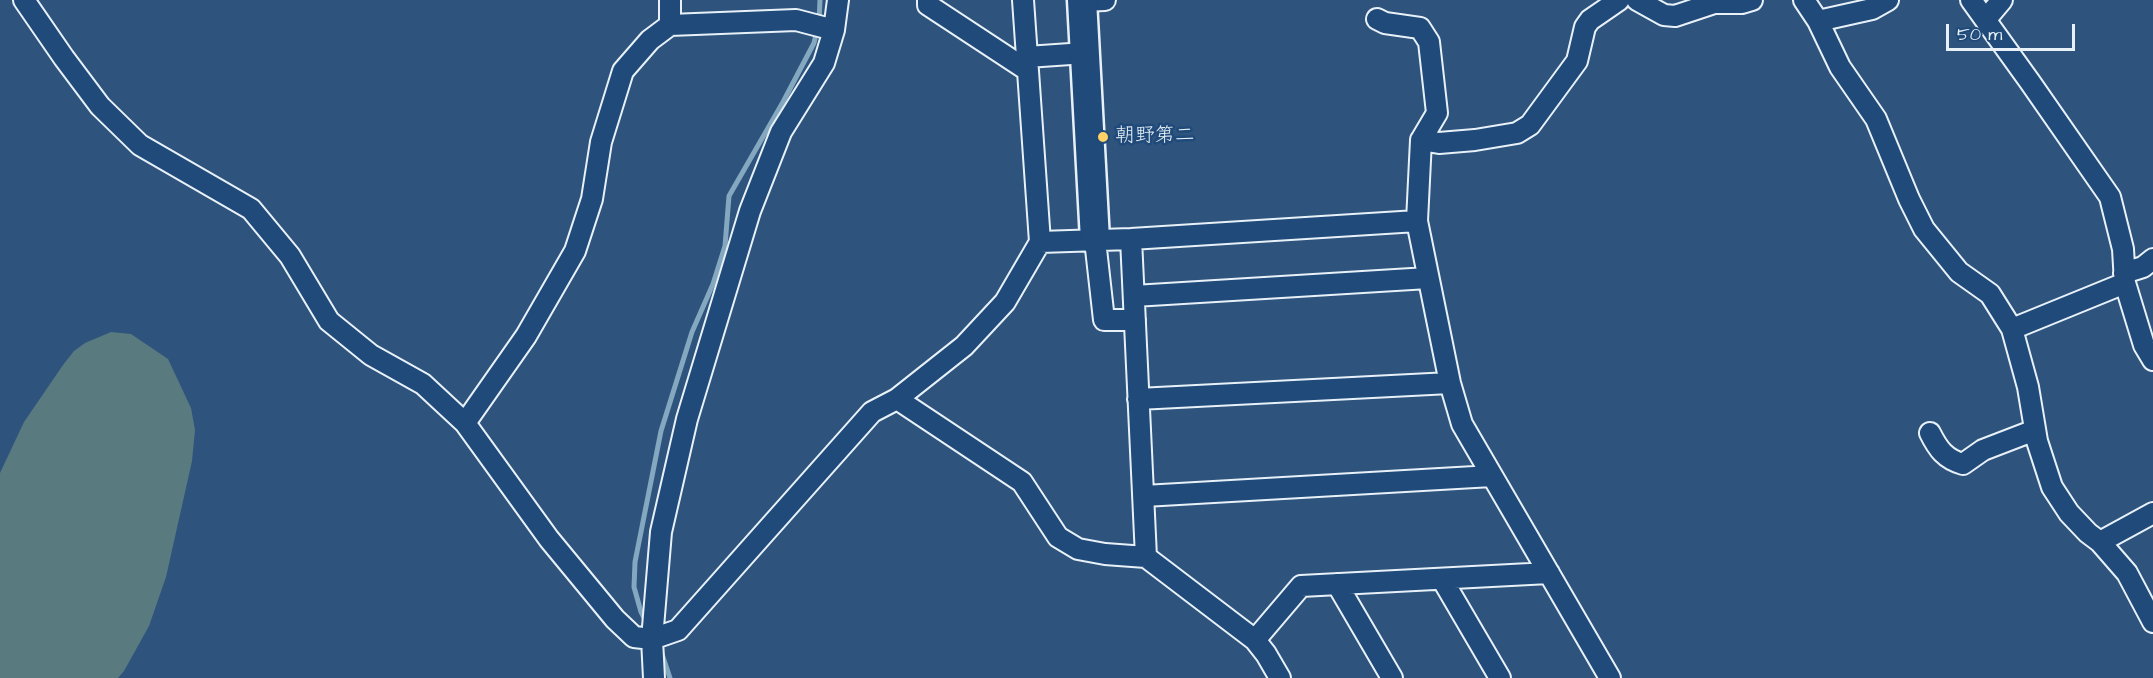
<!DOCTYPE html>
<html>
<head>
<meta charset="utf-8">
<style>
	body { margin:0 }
	#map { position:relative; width:2153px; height:678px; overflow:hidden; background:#2e537d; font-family:"Architects Daughter",sans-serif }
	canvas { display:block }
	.scale { position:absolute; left:1946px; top:24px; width:129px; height:27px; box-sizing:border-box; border:3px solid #e8f1f8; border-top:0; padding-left:8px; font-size:18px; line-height:21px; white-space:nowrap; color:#e8f1f8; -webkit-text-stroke:4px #1f4a7a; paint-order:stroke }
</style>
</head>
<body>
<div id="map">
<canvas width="2153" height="678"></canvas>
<div class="scale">50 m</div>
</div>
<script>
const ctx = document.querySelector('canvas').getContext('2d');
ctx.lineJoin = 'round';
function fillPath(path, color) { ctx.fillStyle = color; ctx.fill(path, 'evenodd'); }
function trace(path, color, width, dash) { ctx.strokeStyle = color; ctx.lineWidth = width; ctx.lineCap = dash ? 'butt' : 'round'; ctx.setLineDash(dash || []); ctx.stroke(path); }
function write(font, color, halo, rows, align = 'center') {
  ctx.font = font + ' "Architects Daughter","Klee One",sans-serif'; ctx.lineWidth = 5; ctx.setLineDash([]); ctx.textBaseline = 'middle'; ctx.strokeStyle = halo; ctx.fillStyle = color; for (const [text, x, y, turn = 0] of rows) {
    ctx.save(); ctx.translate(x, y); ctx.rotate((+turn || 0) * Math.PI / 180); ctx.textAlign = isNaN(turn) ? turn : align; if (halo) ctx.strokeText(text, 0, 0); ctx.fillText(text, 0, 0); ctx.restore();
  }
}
const green = new Path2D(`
	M111,332L131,334L168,359L191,408L195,430L192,461L166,577L149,626L124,671L118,678H0V473L24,422L63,365L74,351L85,343Z`);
const stream = new Path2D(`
	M819,21L820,0
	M646,622L641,612L634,587L635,562L661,431L692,332L713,284L725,246L729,196L783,102L814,43L817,30
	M659,645L670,678`);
const street = new Path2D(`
	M24,0L64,58L100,106L140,145L251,209L290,256L329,321L371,355L423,384L465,423L549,539L615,619L634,637L652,639L678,630L872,412L897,399L964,346L1005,302L1040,242L1023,0
	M670,0V25
	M928,0V5L1027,70
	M1637,0L1664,15L1675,16L1714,3H1742L1752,0
	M1804,0L1818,21L1840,67L1876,119L1909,199L1924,229L1959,272L1990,294L2012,329L2028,387L2037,441L2052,487L2069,513L2088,533L2100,542L2127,573L2153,622
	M1971,0L2030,82L2110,197L2123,249L2125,283L2144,345L2153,360
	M1082,1L1105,0
	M1377,19L1385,23L1420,28L1429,42L1437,113L1421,140
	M1986,19L2002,0
	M1818,21L1872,9L1888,0
	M1027,57L1085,53
	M1131,239L1146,557
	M1095,240L1104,320H1135
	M1040,242L1131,239L1417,221
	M2124,273L2143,267L2153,259
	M1134,296L1428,278
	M2012,329L2125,283
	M897,399L1022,482L1058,537L1078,549L1105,554L1146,557L1255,640L1266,654L1280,678
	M1138,399L1450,383
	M465,423L526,336L575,251L592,199L601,142L623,71L650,40L670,25L796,20L834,30
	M1930,433C1938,449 1945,459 1963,464L1983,450L2035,430
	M1144,496L1492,476
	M2100,542L2153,513
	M1442,579L1500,678
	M1337,584L1392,678
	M1255,640L1301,586L1549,573
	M654,678L652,639L661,532L687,419L750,211L781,132L824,63L834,30L838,0
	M1610,678L1462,424L1450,383L1417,221L1421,140L1439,143L1475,140L1517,133L1530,125L1577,61L1585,27L1590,20L1619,0`);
const secondary = new Path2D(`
	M1082,0L1095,240`);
const markers = [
	[1103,137,6,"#ffd166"]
];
const poiNames = [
	["朝野第二",1115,137]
];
fillPath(green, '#597b80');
trace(stream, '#83a8c0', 5);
trace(street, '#e8f1f8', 24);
trace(secondary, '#e8f1f8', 33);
trace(street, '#1f4a7a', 20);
trace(secondary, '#1f4a7a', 28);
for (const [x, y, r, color] of markers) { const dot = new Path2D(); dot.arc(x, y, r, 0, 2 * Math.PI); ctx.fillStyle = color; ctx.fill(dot); trace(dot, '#1f4a7a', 2); }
write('20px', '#e8f1f8', '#1f4a7a', poiNames, 'left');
</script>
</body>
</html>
